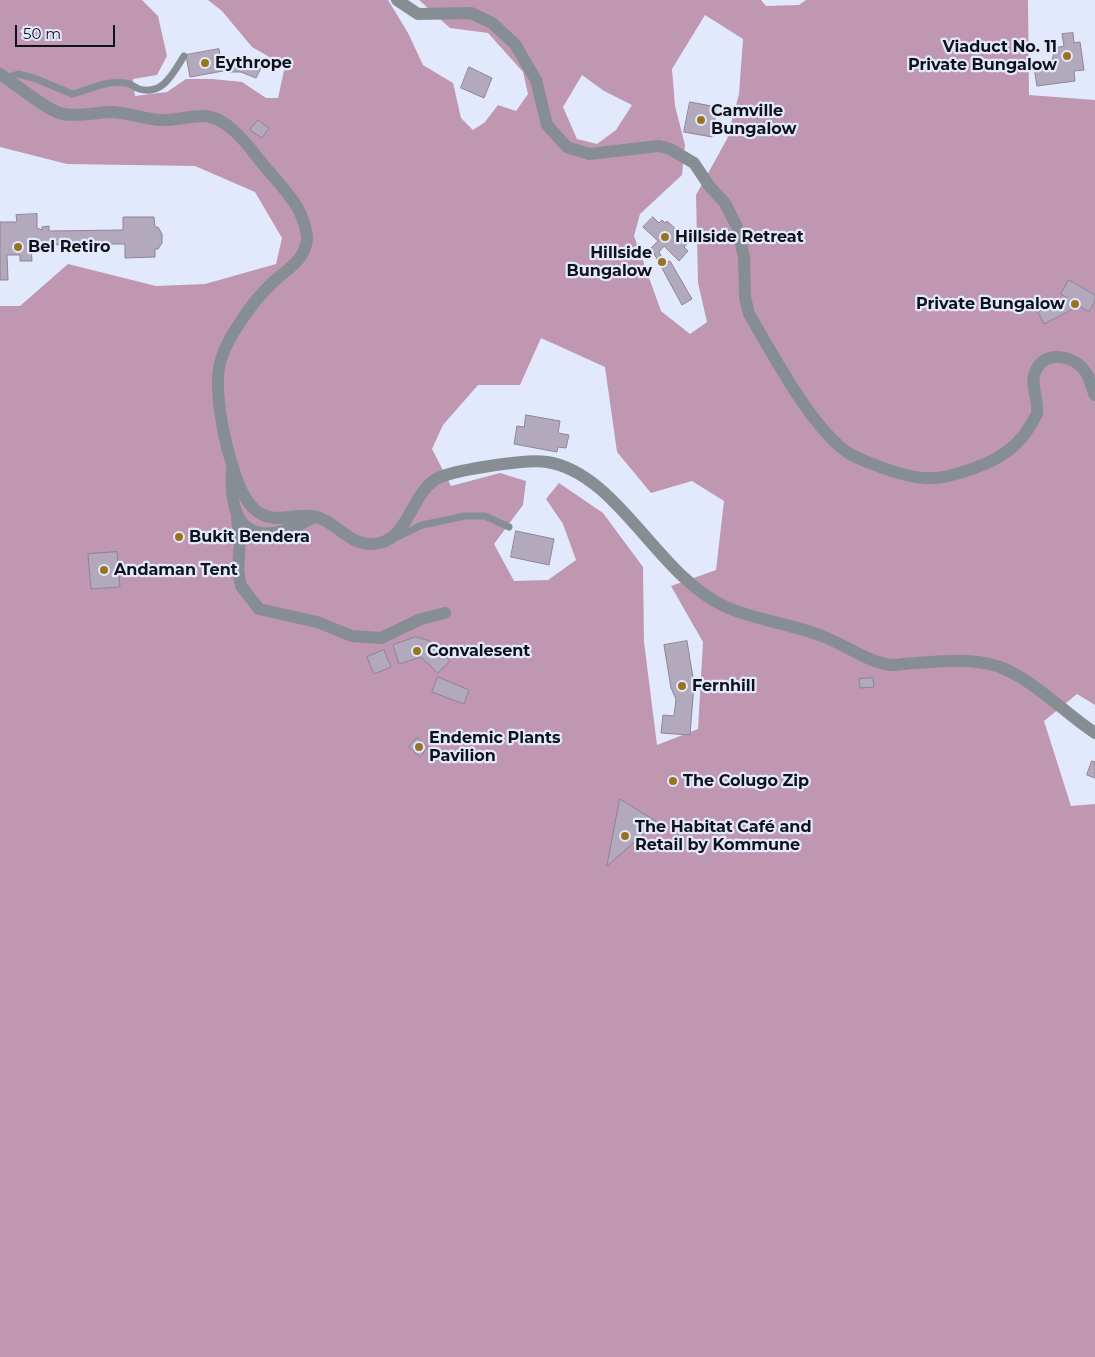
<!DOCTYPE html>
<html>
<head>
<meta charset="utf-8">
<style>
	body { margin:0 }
	#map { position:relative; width:1095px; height:1357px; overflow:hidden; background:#e2e9fd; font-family:Montserrat,sans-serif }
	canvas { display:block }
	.scale { position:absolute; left:15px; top:25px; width:100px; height:22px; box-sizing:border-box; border:2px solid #101218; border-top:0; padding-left:6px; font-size:15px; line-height:18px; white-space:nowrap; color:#101218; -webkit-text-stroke:4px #e2e9fd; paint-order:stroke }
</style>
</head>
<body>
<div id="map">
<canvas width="1095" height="1357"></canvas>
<div class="scale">50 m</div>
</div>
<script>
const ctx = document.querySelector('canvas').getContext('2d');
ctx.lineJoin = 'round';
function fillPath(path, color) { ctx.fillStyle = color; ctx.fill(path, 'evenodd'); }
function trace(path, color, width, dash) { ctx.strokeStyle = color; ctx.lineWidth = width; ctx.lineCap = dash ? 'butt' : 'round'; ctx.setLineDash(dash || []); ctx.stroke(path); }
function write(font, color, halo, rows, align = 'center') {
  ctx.font = font + ' Montserrat,sans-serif'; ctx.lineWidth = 4.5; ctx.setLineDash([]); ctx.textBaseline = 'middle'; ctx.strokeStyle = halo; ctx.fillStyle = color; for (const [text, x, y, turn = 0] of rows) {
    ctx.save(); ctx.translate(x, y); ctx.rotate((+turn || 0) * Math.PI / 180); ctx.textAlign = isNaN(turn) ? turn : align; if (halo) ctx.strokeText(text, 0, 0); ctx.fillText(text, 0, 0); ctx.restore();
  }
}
const forest = new Path2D(`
	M0,0H142L158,16L167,56L157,75L133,79L135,96L167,92L186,79H212L242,82L266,98H278L285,66L252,47L222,11L208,0H388L408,33L423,65L453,83L461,118L473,130L485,122L498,105L516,111L528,94L523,72L488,33L450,28L419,0H761L766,6L799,5L806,0H1028L1029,95L1095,100V705L1077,694L1044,721L1071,806L1095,804V1357H0V306H20L68,264L156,286L205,284L276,264L282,238L255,192L195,166L67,164L0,147ZM705,15L743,39L739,94L727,139L696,195L698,283L707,322L690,334L661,311L634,236L640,214L682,175L685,145L675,106L672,69ZM582,75L604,91L632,105L616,130L597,144L577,139L563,107ZM541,338L605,367L617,452L651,493L692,481L724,501L716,570L671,586L703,642L698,729L657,745L644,642L643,567L603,513L559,483L546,499L563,524L576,560L548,580L514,581L494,544L523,505L526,481L500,473L451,486L432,449L443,425L478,385H520Z`);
const building = new Path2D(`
	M1073,33L1074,43L1080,42L1084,70L1074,71L1075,81L1037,86L1034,67L1051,65L1055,48L1064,46L1062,34Z
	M219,49L223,71L190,77L186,55Z
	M226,61H242L261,68L256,78L241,72H227Z
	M469,67L492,78L484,98L461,88Z
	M690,102L717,107L712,137L684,132Z
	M258,120L269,128L262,138L250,130Z
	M37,214V228L42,230V227L49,226V231L123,230V217H154L155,227H158L162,234V243L158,249H155V257L125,258V244H94L91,247L80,244L48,245L47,249H44L42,244H36L35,248H31L32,261H20V255H7L8,280H0V222H17L16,215Z
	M653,217L659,223L662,220L665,223L667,221L680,233L678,236L687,244L684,247L688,251L679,261L664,246L659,252L665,263L670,261L692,299L682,305L651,248L658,241L643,227Z
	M1069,280L1095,295V301L1089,312L1079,306L1044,324L1038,312L1067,298L1061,294Z
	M526,415L560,421L558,433L569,435L566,448L558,447L557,452L514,444L517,426L524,427Z
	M516,531L554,539L549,565L511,557Z
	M117,552L120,587L91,589L88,554Z
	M416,637L430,641L450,661L438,673L421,657L399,664L393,645Z
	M687,641L694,684L690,735L661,733L663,715L674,716L676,699L671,688L664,645Z
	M384,650L391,667L374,674L367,657Z
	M438,677L469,690L464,704L432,692Z
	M873,678L874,687L860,688L859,679Z
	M417,738L428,747L420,757L409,747Z
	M1092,761L1095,762V778L1087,775Z
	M620,799L657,822L607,866Z`);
const service = new Path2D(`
	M6,78L18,74L34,78L72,94C89,90 107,80 125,83C130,83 134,87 139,89C163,96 173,73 184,56
	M395,538L422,525L465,516H485L509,527`);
const minor = new Path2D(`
	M397,0L418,14L471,13L492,23L515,44L536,80L547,125L567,147L589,154L659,146L670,149L694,163L710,187L725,203L737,227L744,257L745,297L749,314C772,353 813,431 850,454C862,461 876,465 889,470C908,477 928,481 948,476C980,468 1013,456 1030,426C1032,422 1036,417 1037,413C1039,397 1028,383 1037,368C1047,350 1074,356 1085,371C1090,377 1091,388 1095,395
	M0,74C16,84 47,111 63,114C80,117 97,112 113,112C130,113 146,120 163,120C192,120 207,106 233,130C246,141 255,155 266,168C276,180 289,193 297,207C302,215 307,230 307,239C305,261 286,270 272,283C253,301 223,342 219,368C215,394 223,433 230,458C236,477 243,506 263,515C278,522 296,514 312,516C334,519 348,545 372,544C407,543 409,500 433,481C447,470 528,459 547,462C618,473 658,577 726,607C756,620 791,624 822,636C844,644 867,662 891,665C899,665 908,663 916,663C945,661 980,657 1007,670C1040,686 1065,713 1095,733
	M232,470C228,533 257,549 312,518
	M237,518L240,541L238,570L241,586L259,609L317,622L352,636L381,638L421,619L445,613`);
const markers = [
	[1067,56,5,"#98731d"],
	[205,63,5,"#98731d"],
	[701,120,5,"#98731d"],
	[665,237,5,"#98731d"],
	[18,247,5,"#98731d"],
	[662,262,5,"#98731d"],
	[1075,304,5,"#98731d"],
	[179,537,5,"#98731d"],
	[104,570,5,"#98731d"],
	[417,651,5,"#98731d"],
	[682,686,5,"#98731d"],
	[419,747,5,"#98731d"],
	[673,781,5,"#98731d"],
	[625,836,5,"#98731d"]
];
const poiNames = [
	["Viaduct No. 11",1057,47,"right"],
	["Private Bungalow",1057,65,"right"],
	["Eythrope",215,63],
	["Camville",711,111],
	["Bungalow",711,129],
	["Hillside Retreat",675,237],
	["Bel Retiro",28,247],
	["Hillside",652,253,"right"],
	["Bungalow",652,271,"right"],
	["Private Bungalow",1065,304,"right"],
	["Bukit Bendera",189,537],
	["Andaman Tent",114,570],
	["Convalesent",427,651],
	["Fernhill",692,686],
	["Endemic Plants",429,738],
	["Pavilion",429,756],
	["The Colugo Zip",683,781],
	["The Habitat Café and",635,827],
	["Retail by Kommune",635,845]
];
fillPath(forest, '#bf97b0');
fillPath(building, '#b2a9bc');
trace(building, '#8d8497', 1);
trace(service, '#868e94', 7);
trace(minor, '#868e94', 12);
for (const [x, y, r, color] of markers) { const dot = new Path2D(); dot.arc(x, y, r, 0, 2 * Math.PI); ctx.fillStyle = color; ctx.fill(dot); trace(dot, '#e2e9fd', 2); }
write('bold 16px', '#101218', '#e2e9fd', poiNames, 'left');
</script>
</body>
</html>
